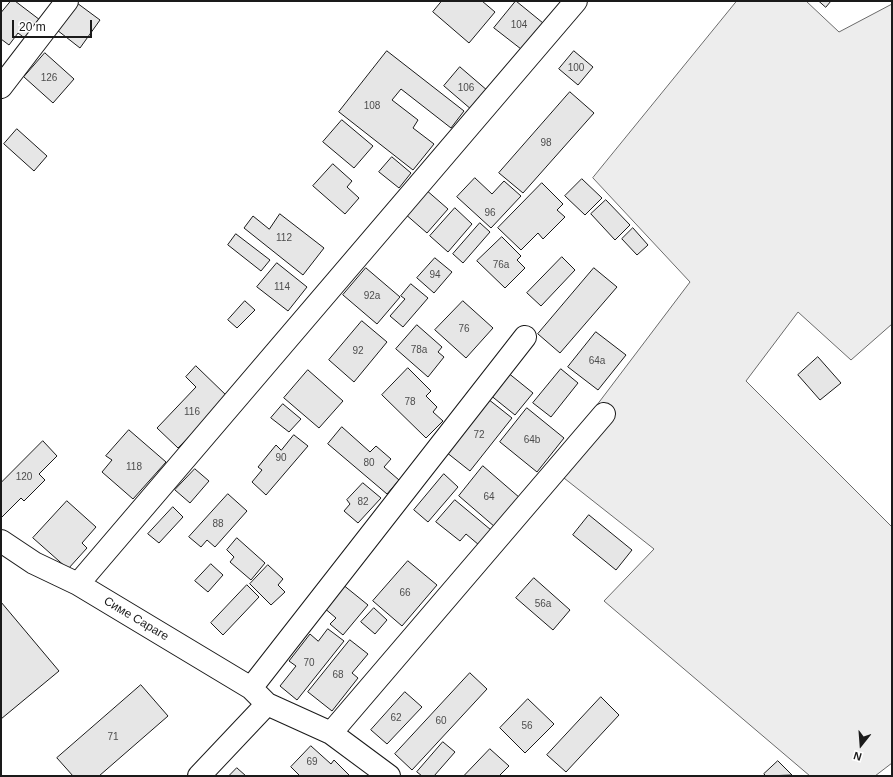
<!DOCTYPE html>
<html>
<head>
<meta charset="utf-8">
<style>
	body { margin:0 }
	#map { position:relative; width:893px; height:777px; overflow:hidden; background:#fff; font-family:Arial,sans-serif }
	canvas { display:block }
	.frame { position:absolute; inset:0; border:2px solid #1a1a1a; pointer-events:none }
	.north { position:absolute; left:841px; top:725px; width:40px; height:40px; -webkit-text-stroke:3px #fff; paint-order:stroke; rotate:197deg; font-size:11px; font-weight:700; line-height:16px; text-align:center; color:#1a1a1a }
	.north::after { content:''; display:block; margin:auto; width:14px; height:18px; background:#1a1a1a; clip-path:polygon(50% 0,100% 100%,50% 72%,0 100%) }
	.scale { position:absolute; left:12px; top:20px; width:80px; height:18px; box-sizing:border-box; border:2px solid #1a1a1a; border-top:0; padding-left:5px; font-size:12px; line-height:14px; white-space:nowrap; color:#1a1a1a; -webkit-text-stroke:3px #fff; paint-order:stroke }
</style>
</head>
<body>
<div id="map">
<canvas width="893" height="777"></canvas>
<div class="frame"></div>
<div class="north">N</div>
<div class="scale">20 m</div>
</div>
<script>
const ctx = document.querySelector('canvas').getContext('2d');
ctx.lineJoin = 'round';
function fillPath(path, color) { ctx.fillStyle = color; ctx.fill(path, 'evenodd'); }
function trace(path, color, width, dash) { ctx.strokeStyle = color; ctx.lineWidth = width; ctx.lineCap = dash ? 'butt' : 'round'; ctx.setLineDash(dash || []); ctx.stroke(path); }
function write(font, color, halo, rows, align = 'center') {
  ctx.font = font + ' Arial,sans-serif'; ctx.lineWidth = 3; ctx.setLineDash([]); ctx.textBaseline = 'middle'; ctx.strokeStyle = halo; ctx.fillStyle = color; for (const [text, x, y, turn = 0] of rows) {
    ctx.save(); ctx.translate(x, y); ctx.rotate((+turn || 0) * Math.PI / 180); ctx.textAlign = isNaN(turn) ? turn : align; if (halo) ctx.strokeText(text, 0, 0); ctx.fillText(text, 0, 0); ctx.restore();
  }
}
const built = new Path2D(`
	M737,1H806L839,32L892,4V324L851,360L798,312L746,381L892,527V763L875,776H810L604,601L654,549L550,467L690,282L593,178Z`);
const building = new Path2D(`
	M11,1H15L40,20L26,39L18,33L9,45L1,39V13Z
	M442,1H482L495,12L469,43L433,12Z
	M516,1L543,23L521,49L494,28Z
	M819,1H831L826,7Z
	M77,3L100,20L80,48L57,30Z
	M387,51L464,111L451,128L401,89L392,100L418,120L413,128L434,144L413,170L339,112Z
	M574,51L593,67L578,85L559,69Z
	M45,53L74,79L53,103L24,77Z
	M460,67L488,91L472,110L444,86Z
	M570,92L594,113L523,193L499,173Z
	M342,120L373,146L354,168L323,142Z
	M17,129L47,156L34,171L4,144Z
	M392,157L411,173L399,188L379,172Z
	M333,164L352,181L347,187L359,198L345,214L313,186Z
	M475,178L492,194L504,181L521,196L491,228L457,197Z
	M582,179L602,198L585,215L565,196Z
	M542,183L563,204L557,210L565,217L543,239L538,233L521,250L498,228Z
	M425,189L448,209L427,233L404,213Z
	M606,200L630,225L615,240L591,214Z
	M455,208L472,224L448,252L430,236Z
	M280,214L324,248L303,275L244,228L253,216L269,229Z
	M480,223L490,232L463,263L453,254Z
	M633,228L648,245L637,255L622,239Z
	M236,234L270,260L261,271L228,245Z
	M502,237L521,256L517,260L525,268L505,288L477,261Z
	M562,257L575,270L541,306L527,293Z
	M435,258L452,272L434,293L417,278Z
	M277,263L307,287L288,311L257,287Z
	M366,268L400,297L377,324L343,295Z
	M594,268L617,287L560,353L538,334Z
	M411,284L428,298L403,327L390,316L405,299L401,296Z
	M245,301L255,310L237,328L228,320Z
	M463,301L493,328L466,358L435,330Z
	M362,321L387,342L354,382L329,360Z
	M417,325L442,347L438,352L444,357L428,377L396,349Z
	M596,332L626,355L598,390L568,367Z
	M818,357L841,383L820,400L798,375Z
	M196,366L228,397L178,448L157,428L196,387L186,377Z
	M408,368L431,391L426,396L437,407L433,412L443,421L426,438L382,395Z
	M561,369L578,383L551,417L533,403Z
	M308,370L343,401L319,428L284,398Z
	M507,372L533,393L515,415L489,394Z
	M488,399L512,418L470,471L446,452Z
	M283,404L301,419L289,432L271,418Z
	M527,408L564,438L537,472L500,442Z
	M342,427L370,452L376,446L391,459L384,467L399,480L387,494L328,444Z
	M129,430L166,462L133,499L102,472L112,460L106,456Z
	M294,435L308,446L266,495L252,482L262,470L258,467L276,445L281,450Z
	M43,441L57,456L39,474L45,480L24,501L21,498L1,518V483Z
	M483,466L520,498L495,527L459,496Z
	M195,469L209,481L190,503L175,490Z
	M444,474L458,487L428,522L414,510Z
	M363,483L381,498L358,523L344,511L350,504L347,500Z
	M228,494L247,511L215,547L207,540L201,547L189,537Z
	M455,500L491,530L479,545L466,534L460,541L436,522Z
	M67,501L96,527L82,543L87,548L68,569L33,538Z
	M173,507L183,517L159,543L148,534Z
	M589,515L632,550L616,570L573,535Z
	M237,538L265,563L251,580L230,562L234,557L227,550Z
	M408,561L437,585L402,626L373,601Z
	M211,564L223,575L208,592L195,581Z
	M268,565L283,579L278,585L285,592L271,605L250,584Z
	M534,578L570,610L553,630L516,598Z
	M342,584L368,605L343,635L330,624L336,618L323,607Z
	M247,585L259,597L223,635L211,623Z
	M1,602L59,671L1,719Z
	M374,608L387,620L375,634L361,622Z
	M328,629L344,641L297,700L280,686L296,666L289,661L310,634L318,641Z
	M350,640L368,654L352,673L358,678L332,711L308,692Z
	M470,673L487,689L412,770L395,754Z
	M141,685L168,716L99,776H73L57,758Z
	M405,692L422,707L387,744L371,730Z
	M601,697L619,715L566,772L547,755Z
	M528,699L554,724L525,753L500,728Z
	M443,742L455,752L434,776H422L417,772Z
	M311,746L331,764L334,760L350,776H300L291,767Z
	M490,749L509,766L499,776H464Z
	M778,761L792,775L766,776L764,774Z
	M237,768L246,776H229Z`);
const minor = new Path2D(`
	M1,87L67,1
	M1,541L34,563L78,584L251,688L267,704
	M78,584L576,1
	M251,688L525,337
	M331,733L604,414
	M199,776L267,704L331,733L389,776`);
const numberNames = [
	["104",519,25],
	["100",576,68],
	["126",49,78],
	["106",466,88],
	["108",372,106],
	["98",546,143],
	["96",490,213],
	["112",284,238],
	["76a",501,265],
	["94",435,275],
	["114",282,287],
	["92a",372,296],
	["76",464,329],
	["78a",419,350],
	["92",358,351],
	["64a",597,361],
	["78",410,402],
	["116",192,412],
	["72",479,435],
	["64b",532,440],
	["90",281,458],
	["80",369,463],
	["118",134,467],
	["120",24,477],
	["64",489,497],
	["82",363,502],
	["88",218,524],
	["66",405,593],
	["56a",543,604],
	["70",309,663],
	["68",338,675],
	["62",396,718],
	["60",441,721],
	["56",527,726],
	["71",113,737],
	["69",312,762]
];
const streetNames = [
	["Симе Сараге",136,619,31]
];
fillPath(built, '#ededed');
trace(built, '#6a6a6a', 1);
fillPath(building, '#e6e6e6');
trace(building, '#1a1a1a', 1);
trace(minor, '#1a1a1a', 24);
trace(minor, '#fff', 22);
write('10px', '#4d4d4d', null, numberNames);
write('12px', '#1a1a1a', '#fff', streetNames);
</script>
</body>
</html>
